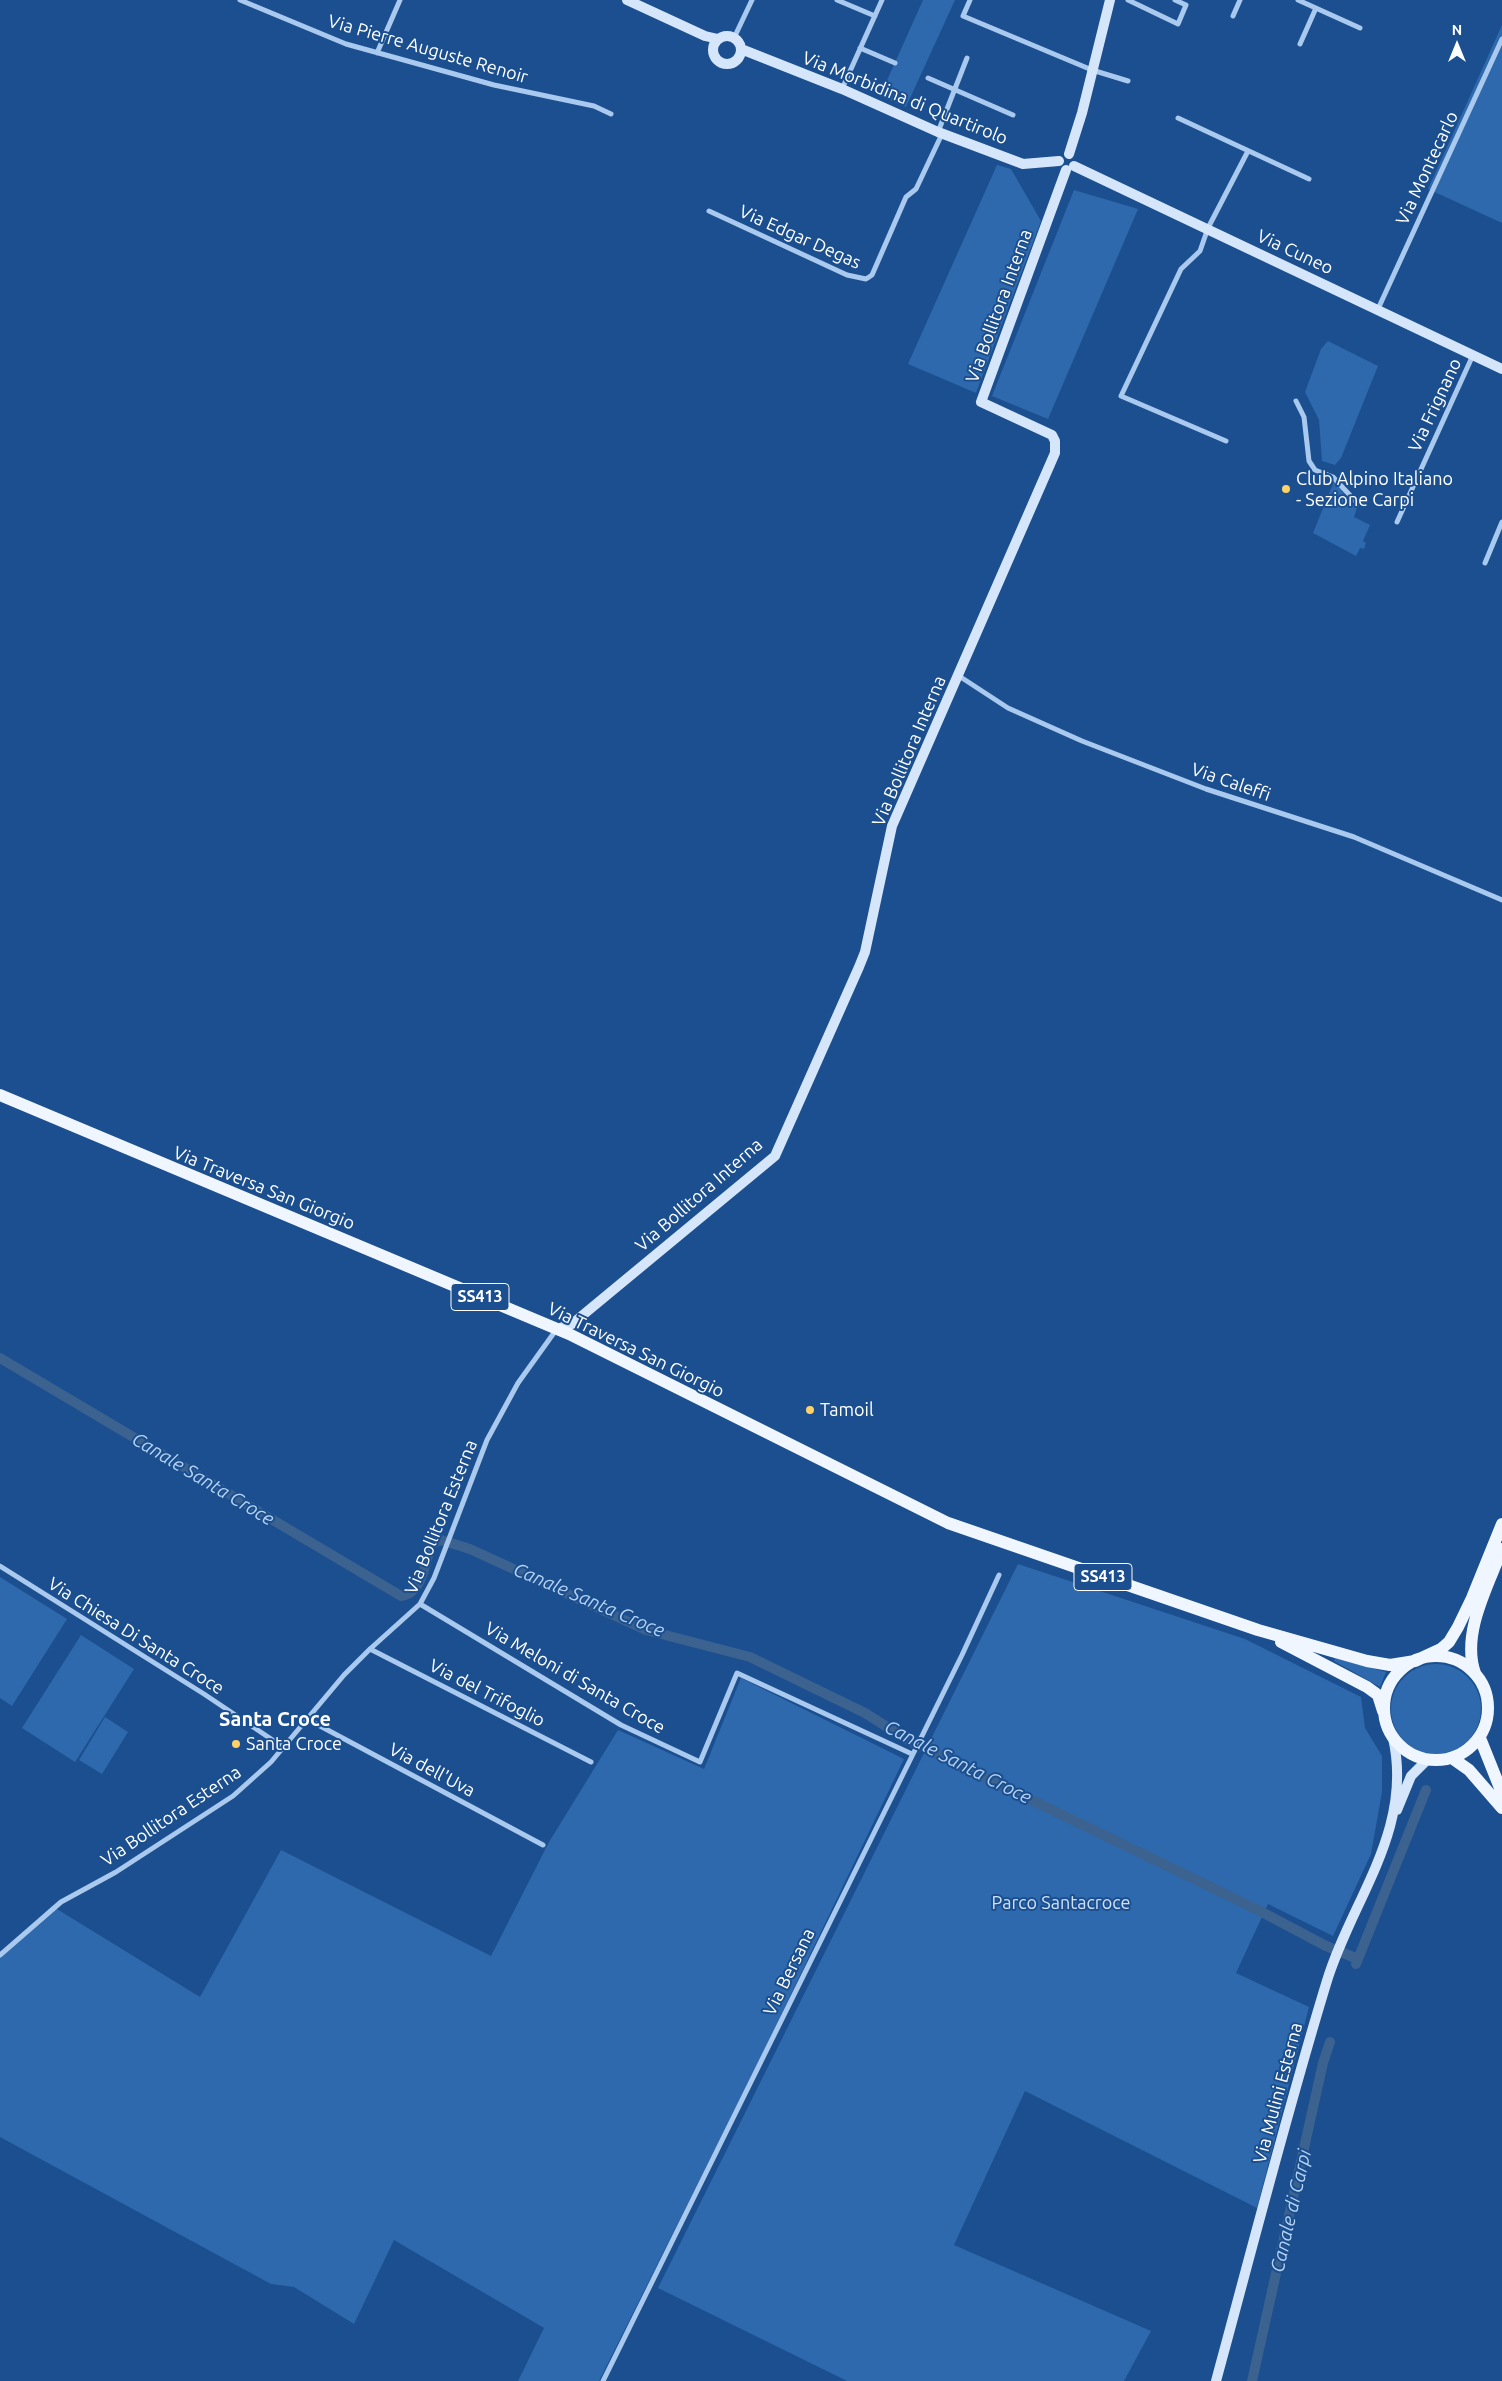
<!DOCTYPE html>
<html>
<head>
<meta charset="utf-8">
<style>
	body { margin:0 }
	#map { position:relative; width:1502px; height:2381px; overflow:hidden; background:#1b4f8f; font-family:Ubuntu,sans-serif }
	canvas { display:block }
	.north { position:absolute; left:1432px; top:20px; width:50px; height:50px; -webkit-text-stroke:4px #1b4f8f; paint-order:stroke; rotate:0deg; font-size:14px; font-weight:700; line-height:20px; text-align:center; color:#fff }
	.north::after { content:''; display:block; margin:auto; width:18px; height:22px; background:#fff; clip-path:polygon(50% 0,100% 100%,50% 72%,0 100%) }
</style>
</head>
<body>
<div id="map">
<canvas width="1502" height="2381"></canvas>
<div class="north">N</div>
</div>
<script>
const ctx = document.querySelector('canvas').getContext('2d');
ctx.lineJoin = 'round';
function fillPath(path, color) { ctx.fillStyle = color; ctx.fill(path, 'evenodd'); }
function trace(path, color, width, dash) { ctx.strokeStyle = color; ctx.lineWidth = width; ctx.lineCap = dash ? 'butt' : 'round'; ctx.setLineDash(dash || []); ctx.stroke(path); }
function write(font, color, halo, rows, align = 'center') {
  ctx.font = font + ' Ubuntu,sans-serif'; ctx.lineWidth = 4; ctx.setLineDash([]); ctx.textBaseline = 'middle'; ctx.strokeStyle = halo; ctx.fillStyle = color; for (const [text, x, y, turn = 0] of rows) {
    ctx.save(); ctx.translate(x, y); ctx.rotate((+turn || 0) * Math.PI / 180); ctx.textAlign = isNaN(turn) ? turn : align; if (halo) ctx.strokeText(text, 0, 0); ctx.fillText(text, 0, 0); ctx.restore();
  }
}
const green = new Path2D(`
	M923,0H955L906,107L880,96Z
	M1502,25V223L1428,189Z
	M997,165L1011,169L1041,221L976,393L908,364Z
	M1074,190L1138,209L1048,419L992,396Z
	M1328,341L1378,366L1341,458L1335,465L1322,461L1319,420L1305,392L1321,349Z
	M1335,479L1345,496L1357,508L1354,517L1370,525L1363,541L1366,543L1364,549L1360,548L1356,556L1313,533Z
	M1018,1564L1245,1639L1361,1697L1365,1728L1382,1756V1792L1371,1854L1333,1936L1268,1904L1236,1973L1309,2007L1257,2208L1025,2091L954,2245L1151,2331L1124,2381H847L658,2288Z
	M0,1577L67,1619L12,1706L0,1698Z
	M81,1635L134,1669L75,1762L22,1728Z
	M1335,1658L1386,1672L1380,1687L1334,1661Z
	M1391 1709a45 45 0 1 1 90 0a45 45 0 1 1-90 0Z
	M741,1678L904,1759L758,2063L599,2381H518L544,2328L394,2240L354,2324L294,2287L271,2284L0,2137V1956L52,1906L200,1997L281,1850L491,1956L549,1842L618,1730L704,1769Z
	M105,1717L128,1732L102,1774L79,1760Z`);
const canal = new Path2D(`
	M0,1358L401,1596C423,1593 425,1563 431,1544L441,1540L470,1549L646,1630L750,1657L865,1713L906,1739L1258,1910L1326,1946L1358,1959
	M1356,1964L1426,1790
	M1252,2381L1323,2063L1330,2042`);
const street = new Path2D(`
	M240,0L346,44L494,85L594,106L611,114
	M837,0L875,16
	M970,0L963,16L1092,70L1128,81
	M1128,0L1178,24L1186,5L1175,0
	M1298,0L1360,28
	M1233,16L1240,0
	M734,38L752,0
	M1300,44L1316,8
	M860,48L895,63
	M377,53L400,0
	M928,78L1013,115
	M842,89L882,0
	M1178,118L1309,179
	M938,132L967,58
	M709,211L847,275L866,279L872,275L906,197L916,189L942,134
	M1378,309L1502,39
	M1296,401L1304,417L1309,461L1315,470L1333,477L1358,504
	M1226,441L1121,396L1181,269L1200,251L1208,228L1248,151
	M1397,522L1473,355
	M1485,563L1502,522
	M959,676L1008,708L1082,741L1206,789L1354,837L1502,900
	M0,1566L204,1694L283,1747
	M420,1604L621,1725L700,1762L737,1673L912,1754
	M370,1649L591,1762
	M307,1719L543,1845
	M0,1955L61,1902L116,1872L233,1796L271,1762L344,1675L370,1649L420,1604L434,1578L487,1440L518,1383L556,1330
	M603,2381L962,1655L999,1575`);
const secondary = new Path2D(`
	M627,0L705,36L718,39
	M713 50a14 14 0 1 1 28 0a14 14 0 1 1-28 0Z
	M741,49L842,89L938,132L1023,164L1059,161
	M1069,154L1082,113L1110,0
	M1074,166L1502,369
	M557,1329L572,1324L775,1156L859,967L865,952L892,826L1055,453V441L1052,435L981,402L1066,170
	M1397,1810L1411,1776L1427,1760
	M1216,2381C1252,2249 1286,2115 1326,1984C1351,1900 1414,1831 1393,1738`);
const primary = new Path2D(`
	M0,1095L569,1334L948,1523L1258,1630L1367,1661L1390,1665L1415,1661L1441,1649L1449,1642L1458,1627L1472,1598L1502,1524
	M1281,1642L1367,1687L1378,1695L1383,1711
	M1384 1708a52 52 0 1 1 104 0a52 52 0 1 1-104 0Z
	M1475,1673C1461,1634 1488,1586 1502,1549
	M1480,1738L1502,1793
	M1452,1758L1469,1770L1502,1808`);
const markers = [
	[1286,489,5,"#ffd166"],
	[810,1410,5,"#ffd166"],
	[236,1744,5,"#ffd166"]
];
const shields = [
	[480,1297,58],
	[1103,1577,58]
];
const shieldNames = [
	["SS413",480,1297],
	["SS413",1103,1577]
];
const streetNames = [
	["Via Pierre Auguste Renoir",428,49,16],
	["Via Morbidina di Quartirolo",905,98,22],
	["Via Montecarlo",1427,168,-65],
	["Via Edgar Degas",800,237,24],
	["Via Cuneo",1295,252,25],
	["Via Bollitora Interna",999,306,-70],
	["Via Frignano",1435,405,-65],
	["Via Bollitora Interna",909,751,-67],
	["Via Caleffi",1231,782,19],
	["Via Traversa San Giorgio",264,1188,22],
	["Via Bollitora Interna",699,1195,-41],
	["Via Traversa San Giorgio",636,1350,26],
	["Via Bollitora Esterna",441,1517,-68],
	["Via Chiesa Di Santa Croce",136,1636,32],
	["Via Meloni di Santa Croce",575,1678,30],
	["Via del Trifoglio",487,1693,27],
	["Via dell'Uva",432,1770,28],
	["Via Bollitora Esterna",171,1816,-34],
	["Via Bersana",789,1972,-64],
	["Via Mulini Esterna",1278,2093,-75]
];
const poiNames = [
	["Club Alpino Italiano",1296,479],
	["- Sezione Carpi",1296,500],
	["Tamoil",820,1410],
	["Santa Croce",246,1744]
];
const parkNames = [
	["Parco Santacroce",1061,1903]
];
const waterNames = [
	["Canale Santa Croce",203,1479,31],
	["Canale Santa Croce",589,1600,23],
	["Canale Santa Croce",958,1762,27],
	["Canale di Carpi",1291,2211,-77]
];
const quarterNames = [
	["Santa Croce",275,1719]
];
fillPath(green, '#2e69ad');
trace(canal, '#3c6290', 10);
trace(street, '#a9c9ee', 5);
trace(secondary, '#d6e6fa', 10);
trace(primary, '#f0f6ff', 12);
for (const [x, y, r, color] of markers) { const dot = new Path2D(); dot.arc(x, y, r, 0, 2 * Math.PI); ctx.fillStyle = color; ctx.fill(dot); trace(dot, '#1b4f8f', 2); }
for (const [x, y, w] of shields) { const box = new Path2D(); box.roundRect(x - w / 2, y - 13.5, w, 27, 4); ctx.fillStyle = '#1b4f8f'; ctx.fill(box); trace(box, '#fff', 1); }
write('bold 16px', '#fff', null, shieldNames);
write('18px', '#fff', '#1b4f8f', streetNames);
write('18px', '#fff', '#1b4f8f', poiNames, 'left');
write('18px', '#cfe3fa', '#1b4f8f', parkNames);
write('italic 19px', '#b5d3f5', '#1b4f8f', waterNames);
write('bold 20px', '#fff', '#1b4f8f', quarterNames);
</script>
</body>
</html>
